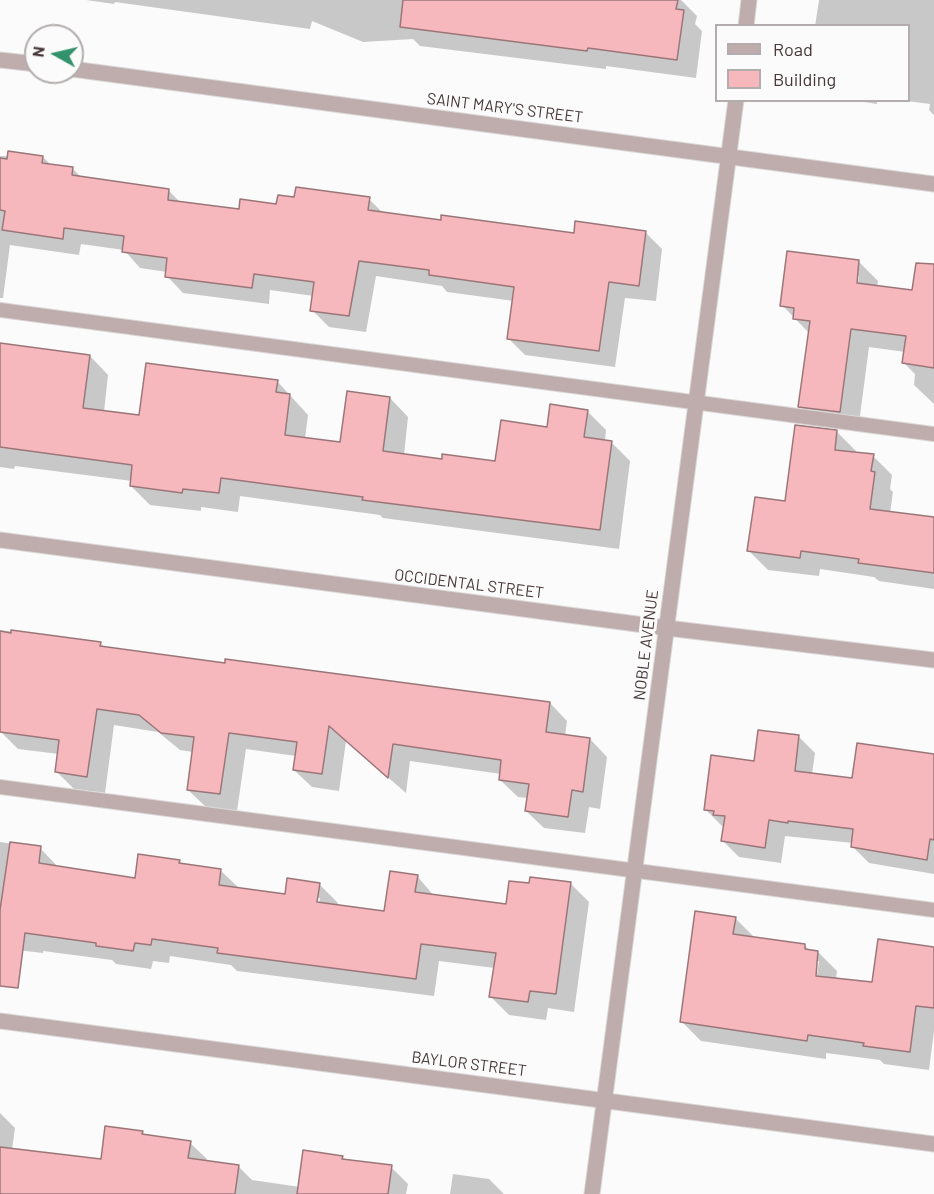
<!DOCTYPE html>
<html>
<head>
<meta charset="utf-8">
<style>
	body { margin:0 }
	#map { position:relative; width:934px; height:1194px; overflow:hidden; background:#fafbfa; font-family:Barlow,sans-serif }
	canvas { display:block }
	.legend { position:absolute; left:715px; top:24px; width:195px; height:78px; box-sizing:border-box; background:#fafbfa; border:2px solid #b3adad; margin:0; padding:8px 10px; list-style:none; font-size:18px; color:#483739 }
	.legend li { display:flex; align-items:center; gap:12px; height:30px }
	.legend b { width:30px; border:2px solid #b3adad }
	.north { position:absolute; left:24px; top:24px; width:60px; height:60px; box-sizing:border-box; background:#fafbfa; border:2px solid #b3adad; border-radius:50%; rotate:278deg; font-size:16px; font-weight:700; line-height:24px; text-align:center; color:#483739 }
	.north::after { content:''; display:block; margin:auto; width:21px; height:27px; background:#32926b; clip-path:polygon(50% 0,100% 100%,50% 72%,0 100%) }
</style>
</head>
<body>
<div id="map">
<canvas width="934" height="1194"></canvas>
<ul class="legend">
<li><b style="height:8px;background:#bfadae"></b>Road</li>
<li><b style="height:16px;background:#f6b7bd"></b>Building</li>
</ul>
<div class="north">N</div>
</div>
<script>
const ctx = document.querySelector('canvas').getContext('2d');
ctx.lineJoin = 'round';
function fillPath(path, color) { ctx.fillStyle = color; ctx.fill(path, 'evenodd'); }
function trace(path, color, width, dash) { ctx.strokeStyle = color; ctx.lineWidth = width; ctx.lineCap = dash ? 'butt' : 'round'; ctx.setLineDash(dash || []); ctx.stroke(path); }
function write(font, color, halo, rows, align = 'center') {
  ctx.font = font + ' Barlow,sans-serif'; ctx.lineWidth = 6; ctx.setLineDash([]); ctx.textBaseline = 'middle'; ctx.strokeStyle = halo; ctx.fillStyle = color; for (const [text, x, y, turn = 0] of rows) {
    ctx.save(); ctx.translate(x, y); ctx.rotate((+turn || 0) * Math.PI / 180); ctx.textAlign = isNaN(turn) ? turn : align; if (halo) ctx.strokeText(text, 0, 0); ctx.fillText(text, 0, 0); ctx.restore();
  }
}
const shadow = new Path2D(`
	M86,0H681L697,16L695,24L702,31L696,78L606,66V69L420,46L413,39L363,42L312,21L310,29L115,2L114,4Z
	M819,0H934V115L929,110L930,104L899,100H908V26H815Z
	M851,100H877V104Z
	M0,156L43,157L51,165L72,168L82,178L168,190L181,203L240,210L278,206L296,198L369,199L384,214L575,235L646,233L662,249L656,301L625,298L615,367L525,355L509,339L514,301L447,292L442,286L376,276L366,332L329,327L312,310L314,296L270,290L269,304L183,293L167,276V272L140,268L124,250L81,244L79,255L10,245L3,298H0Z
	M859,262L878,281L877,287L914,292L934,273V404L914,385L915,374L904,363L905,352L869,347L858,431L818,425L799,406L809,333L782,305ZM856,276H859L857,290Z
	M0,345L90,356L108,375L104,412L140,417L277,381L308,415L305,439L341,444L390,398L408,417L404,455L443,461L496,463L548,429L587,411L606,430L605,441L611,442L630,461L619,549L383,518L380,515L240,496L238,512L201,507V511L150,505L131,486L132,481L15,466L14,469L0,467Z
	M837,432L856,451L855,454L873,456L892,475L890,489L893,492L890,513L934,526V589L879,581L874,577L820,569L819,576L768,570L749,551Z
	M0,630L100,643L105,648L550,703L567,721L565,736L590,739L607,757L600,809L589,807L585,833L544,828L526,811L528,798L518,797L500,780L501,774L410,761L406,793L346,741L339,791L312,787L294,770L296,756L246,749L237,811L206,807L188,790L193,752L180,750L158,732L114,725L105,793L74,789L56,771L59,754L18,749L0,731Z
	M799,737L815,753L812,774L854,780L934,756V874L869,863L853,847V843L785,836L781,863L739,857L723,841L725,826H722L705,809L755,763Z
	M0,842L40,848L59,868L136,880L179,861L183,865L220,870L239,888L286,896L319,884L338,903L337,906L386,913L417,876L435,897L508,906L571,884L589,902L574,1012L548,1008L546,1020L509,1015L491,997L495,968L439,961L434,996L237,971L231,965L170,956L169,963L153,961L151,969L116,964L112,960L43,951V953L17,950L0,944ZM316,898H320L318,910Z
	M735,918L754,937L805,946L810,951L818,952L837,971L836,979L873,984L934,949V1031L929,1070L884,1064L880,1060L826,1053V1059L701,1041L682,1022ZM816,961H819L816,983Z
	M0,1113L15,1128L12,1150L102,1161L142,1132L146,1136L190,1143L207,1159L206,1162L238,1166L252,1180L300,1187L342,1157L345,1160L391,1167L408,1184L406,1194H0Z
	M453,1174L489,1179L504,1194H450Z`);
const building = new Path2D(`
	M403,0H678L676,9L684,10L677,60L588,48L587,51L400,27Z
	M8,151L43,156L42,163L73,167L72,175L169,189L168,200L239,209L240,199L276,204L278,195L294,197L296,187L370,197L368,210L441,220V215L574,233L575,221L646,231L639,286L609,282L599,351L507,339L514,287L429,275V270L359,261L349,316L310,311L314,282L254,274L252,288L165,277L167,258L122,252L124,236L64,228L63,239L2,230L5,211L0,210V158L7,159Z
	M787,251L859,260L857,283L912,290L916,263L934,264V368L902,363L906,336L851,329L840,412L798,407L810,321L793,319L794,308L780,306Z
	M0,343L90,355L83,408L139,415L146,363L199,370L278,380L276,392L290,394L285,435L340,442L347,391L390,397L383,451L442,459V454L495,461L501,420L547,427L550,404L588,410L584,437L612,441L600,530L362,500L363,497L221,478L219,493L183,489L182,493L130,486L132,465L0,447Z
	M795,425L837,430L835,450L874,454L871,471L875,472L870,509L934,517V573L858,563L859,559L801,551L800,558L747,551L755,497L785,501Z
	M11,630L101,642L100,646L225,663V659L550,702L546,732L590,738L583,792L572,790L568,817L525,811L529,784L499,780L501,760L393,744L388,778L329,726L322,774L293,770L297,742L229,733L220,794L187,790L194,737L161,733L139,715L97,709L87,777L55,772L59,740L0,732V631L11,633Z
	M758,730L799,735L795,771L852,778L857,743L934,754V840L930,839L927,860L851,847L853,829L788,821V823L769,820L765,848L721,841L725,816L713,815L714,811L704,810L711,755L754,761Z
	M10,842L41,846L39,863L135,878L138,854L180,860L179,863L221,869L219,885L285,894L287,878L320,883L317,902L384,911L390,871L418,875L415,892L506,904L509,881L529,883L530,877L571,882L556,994L530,991L528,1002L489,997L496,953L421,944L416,979L217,953L218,948L152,939L151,945L135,943L133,951L96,946V943L25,933L18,988L0,986V910Z
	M695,911L736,917L733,934L805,944V949L818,951L816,976L872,982L878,939L934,947V1008L916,1006L910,1052L863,1046L864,1043L808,1035L807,1041L680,1022Z
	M105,1126L143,1131L142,1134L191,1141L188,1158L239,1165L235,1194H0V1147L101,1159Z
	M303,1150L343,1156L342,1159L392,1165L388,1194H297Z`);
const lane = new Path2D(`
	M0,310L934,434
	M0,787L934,910`);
const street = new Path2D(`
	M746,26L749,0
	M0,60L36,64
	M72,69L934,184
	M0,540L667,628L934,660
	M0,1021L934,1144
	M592,1194L736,100`);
const streetNames = [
	["SAINT MARY'S STREET",505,108,7],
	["OCCIDENTAL STREET",469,584,7],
	["NOBLE AVENUE",646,645,-83],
	["BAYLOR STREET",469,1064,7]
];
fillPath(shadow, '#0003');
fillPath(building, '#f6b7bd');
trace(building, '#9b7679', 1.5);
trace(lane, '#dad8d7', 16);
trace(street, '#dad8d7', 17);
trace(lane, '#bfadae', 14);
trace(street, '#bfadae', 15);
write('16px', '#483739', '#fafbfa', streetNames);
</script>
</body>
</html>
